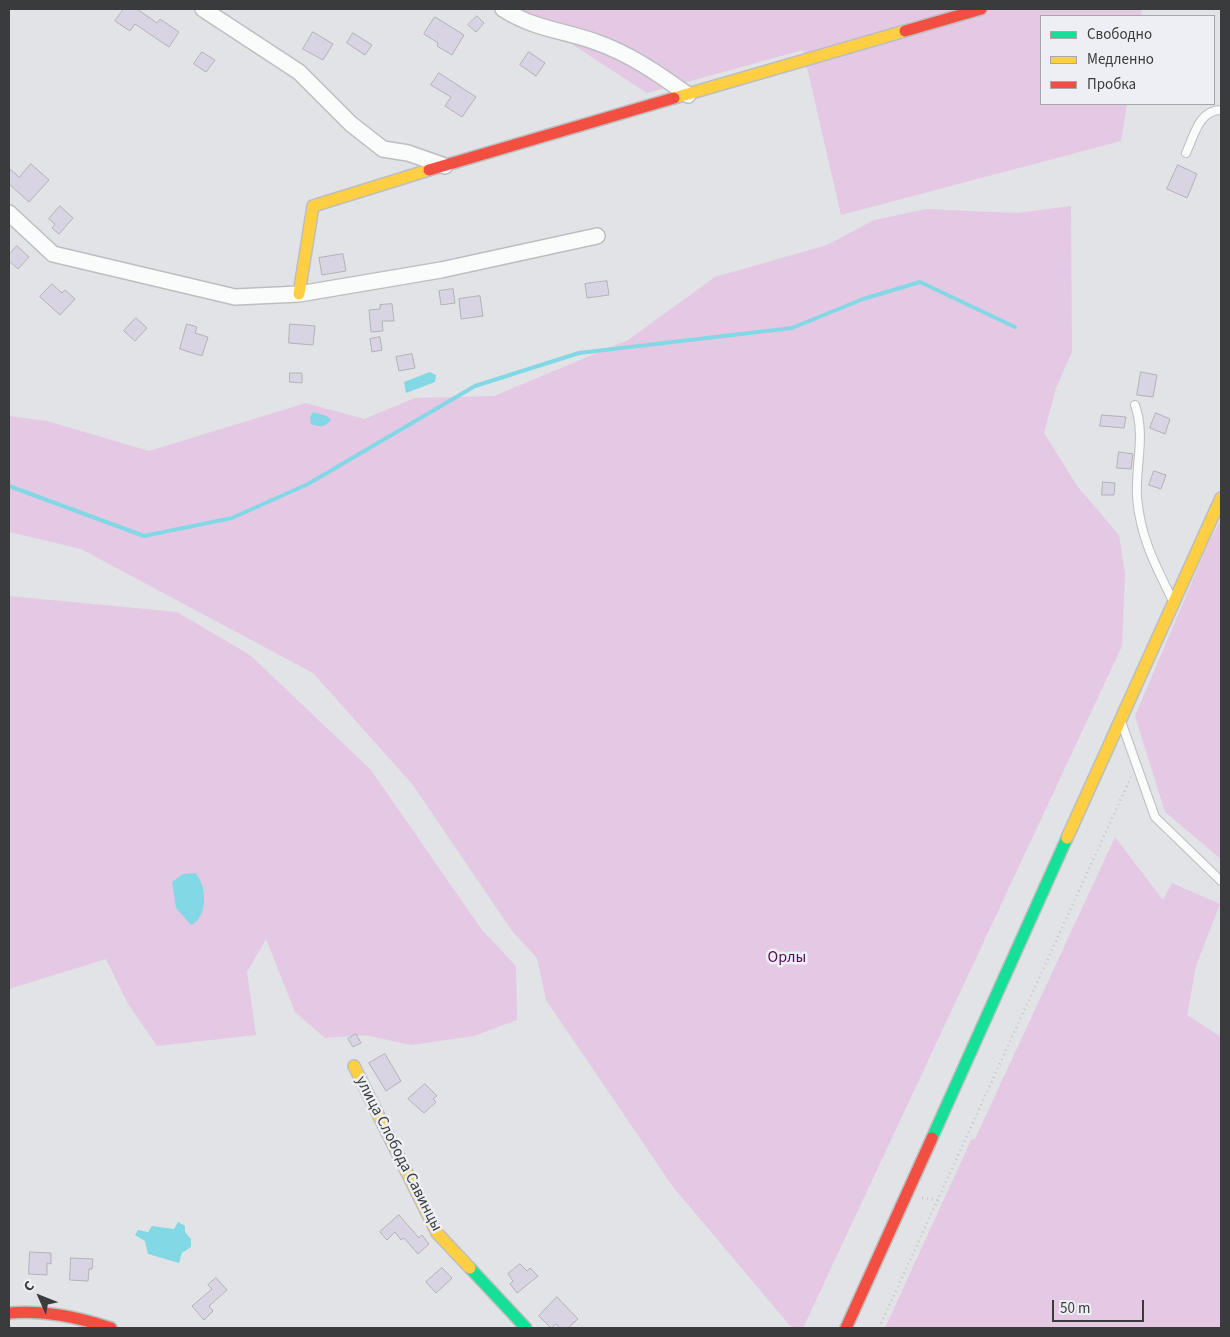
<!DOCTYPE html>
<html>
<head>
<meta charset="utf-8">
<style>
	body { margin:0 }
	#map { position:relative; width:1230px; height:1337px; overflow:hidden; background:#e1e3e6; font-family:"Source Sans 3",sans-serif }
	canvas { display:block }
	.frame { position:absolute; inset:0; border:10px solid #3a3b3d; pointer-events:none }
	.legend { position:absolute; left:1040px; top:15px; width:175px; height:90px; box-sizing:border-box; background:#edeff4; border:1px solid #a5a7ab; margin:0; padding:6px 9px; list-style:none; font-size:15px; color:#3a3b3d }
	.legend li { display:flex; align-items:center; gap:10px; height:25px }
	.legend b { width:25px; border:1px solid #a5a7ab }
	.north { position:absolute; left:15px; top:1272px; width:50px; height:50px; -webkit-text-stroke:4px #edeff4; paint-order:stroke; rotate:314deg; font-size:14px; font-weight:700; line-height:20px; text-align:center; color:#3a3b3d }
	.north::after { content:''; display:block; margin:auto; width:18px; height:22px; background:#3a3b3d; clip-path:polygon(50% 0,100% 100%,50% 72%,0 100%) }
	.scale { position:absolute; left:1052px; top:1300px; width:92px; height:22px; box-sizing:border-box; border:2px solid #3a3b3d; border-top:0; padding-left:6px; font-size:15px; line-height:18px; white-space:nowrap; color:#3a3b3d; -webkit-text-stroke:4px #edeff4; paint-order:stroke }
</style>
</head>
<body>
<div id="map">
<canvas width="1230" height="1337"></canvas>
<div class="frame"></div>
<ul class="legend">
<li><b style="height:6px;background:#16e098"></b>Свободно</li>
<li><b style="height:6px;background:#ffcf43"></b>Медленно</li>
<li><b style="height:6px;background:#f24e42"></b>Пробка</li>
</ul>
<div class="north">С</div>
<div class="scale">50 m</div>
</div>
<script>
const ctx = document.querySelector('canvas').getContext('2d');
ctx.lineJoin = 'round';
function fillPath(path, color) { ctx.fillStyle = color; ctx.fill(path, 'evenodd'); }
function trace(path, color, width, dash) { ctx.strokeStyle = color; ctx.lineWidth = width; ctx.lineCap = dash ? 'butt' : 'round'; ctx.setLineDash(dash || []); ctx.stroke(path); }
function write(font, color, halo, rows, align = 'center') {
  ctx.font = font + ' "Source Sans 3",sans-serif'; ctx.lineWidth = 5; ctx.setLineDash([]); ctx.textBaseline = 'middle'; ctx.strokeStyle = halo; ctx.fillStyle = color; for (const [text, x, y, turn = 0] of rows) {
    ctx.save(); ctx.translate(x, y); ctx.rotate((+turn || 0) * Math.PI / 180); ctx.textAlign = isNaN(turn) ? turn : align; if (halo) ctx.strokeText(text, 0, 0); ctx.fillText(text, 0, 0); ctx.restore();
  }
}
const green = new Path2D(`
	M518,9H1142L1141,16H1041V104H1127L1121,141L841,215L803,50L647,93Z
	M1071,206L1072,352L1056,388L1044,433L1078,487L1119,535L1125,574L1122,646L803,1328H792L673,1187L546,1000L537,958L512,931L413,785L313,673L81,549L9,532V416L47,421L149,451L306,403L364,419L415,398L494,396L628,340L715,277L827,245L874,220L927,209L1017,213Z
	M1221,520V859L1165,812L1135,716L1208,544Z
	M9,596L177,612L250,655L371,770L482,930L516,966L517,1020L474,1036L411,1045L365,1035L325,1038L295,1012L266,939L247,972L256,1035L157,1046L128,1004L106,959L9,989Z
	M1115,837L1163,900L1172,883L1220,904L1196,966L1187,1015L1221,1037V1328H885L971,1140L975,1139Z`);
const water = new Path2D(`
	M430,372L436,375L435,382L406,393L404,382Z
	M313,412L327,416L331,420C324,428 320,427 311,424L310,417Z
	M195,873C207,884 209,917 191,925L176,908L172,882L183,874Z
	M178,1222L185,1226V1232L191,1239V1247L182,1253L179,1263L148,1254L145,1241L135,1235L138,1230L148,1232L152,1226L174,1229Z`);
const stream = new Path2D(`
	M9,486L144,536L232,518L308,484L475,386L579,353L792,328L863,299L920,282L1015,327`);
const building = new Path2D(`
	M124,9H137L157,23L160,19L179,32L169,47L135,24L130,31L115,21Z
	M477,16L484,23L476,32L468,25Z
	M435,17L464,35L452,55L437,46L438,43L424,34Z
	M313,32L333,44L323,60L303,49Z
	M353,33L372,45L365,55L347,43Z
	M202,52L215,60L206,72L194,64Z
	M529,52L545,63L536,76L520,65Z
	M439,73L476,97L462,117L445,106L451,97L431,85Z
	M31,164L49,180L29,202L9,184V168L19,177Z
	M1178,165L1197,174L1187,198L1167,189Z
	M60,206L73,218L59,234L52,228L55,224L49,219Z
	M17,246L29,257L18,269L9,261V255Z
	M343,254L346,271L322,275L319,258Z
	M607,281L609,295L587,298L585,284Z
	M52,284L62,293L65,290L75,299L60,315L40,297Z
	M453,289L455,303L441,305L439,291Z
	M480,296L483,316L461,319L459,299Z
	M392,304L394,321H382L383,331L371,332L369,310L380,309V305Z
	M136,318L147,328L135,341L124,331Z
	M187,324L197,327L195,333L208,337L202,356L180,349Z
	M290,324L315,326L313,345L289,343Z
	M380,337L382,350L372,352L370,339Z
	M412,354L415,368L399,371L396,357Z
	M1141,372L1157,375L1153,397L1137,395Z
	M290,373H302V383L290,382Z
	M1156,413L1170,419L1165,434L1150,428Z
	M1102,415L1126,417L1124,428L1100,426Z
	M1119,452L1133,454L1131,469L1117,468Z
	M1154,471L1166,475L1161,489L1149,485Z
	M1103,482L1115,483L1114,495H1102Z
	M356,1034L361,1043L353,1047L348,1039Z
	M385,1054L401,1081L386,1091L369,1063Z
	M425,1084L437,1096L433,1099L436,1102L424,1113L408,1099Z
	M399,1215L419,1238L422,1235L429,1244L418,1254L404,1238L401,1240L395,1232L387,1240L380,1232Z
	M30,1252L51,1253V1264L47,1263V1275L29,1274Z
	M71,1258L93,1259L92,1269H89L88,1281L70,1280Z
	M520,1264L527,1271L530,1268L538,1276L517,1293L510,1284L513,1281L508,1274Z
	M442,1268L452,1278L436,1293L426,1282Z
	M216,1278L227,1290L209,1306L213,1311L204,1320L192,1306L212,1289L208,1285Z
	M557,1297L578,1319L568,1328H560L556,1324L551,1328L539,1316Z`);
const path = new Path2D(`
	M922,1198L938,1200
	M879,1328L1131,777`);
const lane = new Path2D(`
	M1186,153C1194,136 1199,110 1221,110
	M1135,405C1146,436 1135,466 1137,497C1140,536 1155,565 1172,599
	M1122,724L1155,817L1221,881`);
const street = new Path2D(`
	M203,9L299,72L351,124L383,149L408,153L445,166
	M503,9C534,29 562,30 596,42C630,54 659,74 688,95
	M9,213L53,254L235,297L299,294L441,270L597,236`);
const fast = new Path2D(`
	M932,1138L1067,838
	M470,1268L526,1328`);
const slow = new Path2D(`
	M674,98L905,31
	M299,294L313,206L429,170
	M1067,838L1221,498
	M354,1066L437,1233L470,1268`);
const jam = new Path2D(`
	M905,31L981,9
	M429,170L674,98
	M9,1313C45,1310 77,1317 111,1328
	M846,1328L932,1138`);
const parkNames = [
	["Орлы",787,958]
];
const streetNames = [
	["улица Слобода Савинцы",398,1154,63]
];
fillPath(green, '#e5c8e4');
fillPath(water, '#83d8e5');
trace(stream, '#83d8e5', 4);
fillPath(building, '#d8d4e4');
trace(building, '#b1b2b4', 1);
trace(lane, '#bcbec0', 10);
trace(street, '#bcbec0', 18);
trace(fast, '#bcbec0', 14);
trace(slow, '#bcbec0', 14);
trace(jam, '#bcbec0', 14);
trace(path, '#c4c4c5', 2.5, [1, 4]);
trace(lane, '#fafbfb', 8);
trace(street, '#fafbfb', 15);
trace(fast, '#16e098', 11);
trace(slow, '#ffcf43', 11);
trace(jam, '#f24e42', 11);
write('16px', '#590855', '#edeff4', parkNames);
write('16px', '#3a3b3d', '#edeff4', streetNames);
</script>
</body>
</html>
